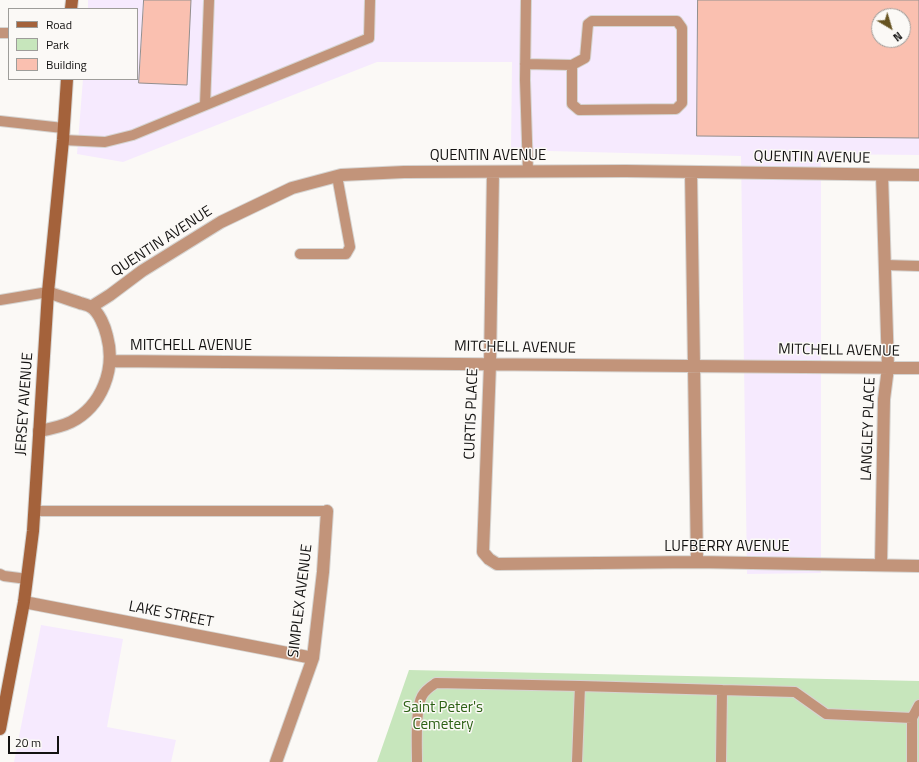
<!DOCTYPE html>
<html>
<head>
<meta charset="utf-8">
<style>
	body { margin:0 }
	#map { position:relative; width:919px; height:762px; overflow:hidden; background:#fbf9f6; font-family:"Titillium Web",sans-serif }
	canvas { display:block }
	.legend { position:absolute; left:8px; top:8px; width:130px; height:72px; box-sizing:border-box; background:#fbf9f6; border:1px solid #9e9d9a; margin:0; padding:5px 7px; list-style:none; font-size:12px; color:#131211 }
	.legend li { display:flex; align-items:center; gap:8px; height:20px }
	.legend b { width:20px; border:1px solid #9e9d9a }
	.north { position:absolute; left:871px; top:8px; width:40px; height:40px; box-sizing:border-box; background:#fbf9f6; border:1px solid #9e9d9a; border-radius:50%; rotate:142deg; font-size:11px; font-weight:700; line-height:16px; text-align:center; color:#131211 }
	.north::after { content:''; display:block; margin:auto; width:14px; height:18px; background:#665321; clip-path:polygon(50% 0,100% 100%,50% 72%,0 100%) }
	.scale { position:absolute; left:8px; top:736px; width:51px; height:18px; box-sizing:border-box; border:2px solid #131211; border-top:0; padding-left:5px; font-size:12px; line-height:14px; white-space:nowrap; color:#131211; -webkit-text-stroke:3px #fbf9f6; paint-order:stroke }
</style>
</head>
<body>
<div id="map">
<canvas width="919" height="762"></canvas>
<ul class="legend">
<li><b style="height:5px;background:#a4623b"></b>Road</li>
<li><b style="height:11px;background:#c7e6bc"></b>Park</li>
<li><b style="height:11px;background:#fac0b0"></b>Building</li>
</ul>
<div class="north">N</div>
<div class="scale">20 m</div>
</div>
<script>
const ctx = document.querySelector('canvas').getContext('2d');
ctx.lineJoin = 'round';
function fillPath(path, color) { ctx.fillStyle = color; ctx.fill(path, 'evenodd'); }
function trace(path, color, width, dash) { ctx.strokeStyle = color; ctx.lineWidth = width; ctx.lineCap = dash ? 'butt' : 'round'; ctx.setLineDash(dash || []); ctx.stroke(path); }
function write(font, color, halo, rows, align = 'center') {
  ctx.font = font + ' "Titillium Web",sans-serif'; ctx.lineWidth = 3; ctx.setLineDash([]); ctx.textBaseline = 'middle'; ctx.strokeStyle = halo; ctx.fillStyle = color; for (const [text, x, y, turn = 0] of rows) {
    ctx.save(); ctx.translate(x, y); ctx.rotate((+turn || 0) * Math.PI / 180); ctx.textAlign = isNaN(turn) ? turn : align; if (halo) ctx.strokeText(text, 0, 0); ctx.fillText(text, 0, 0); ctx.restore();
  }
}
const industrial = new Path2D(`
	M88,0H919V155L821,154V573L747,574L741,156L511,150L512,62H377L123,162L77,154L83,79H137V9H88ZM879,16H903V40H879Z
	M41,625L123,639L107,727L176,740L171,762H14Z`);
const green = new Path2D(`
	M409,670L919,681V762H377Z`);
const building = new Path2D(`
	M144,0H191L187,85L139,83Z
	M698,0H919V138L697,136ZM879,16H903V40H879Z`);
const lane = new Path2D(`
	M526,0L525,80L528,172
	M0,33H9
	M525,64L572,65V104L579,110L676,109L682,103V28L677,21H592L588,24L585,58L572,65
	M205,105L209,0
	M0,121L63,128
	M63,140L105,142L133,135L369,38L370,0
	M300,254H346L350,247L337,176
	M885,265L919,266
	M0,300L48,292
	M34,511H327
	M0,574L4,576L27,579
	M417,762C417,746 415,708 422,696C425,690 430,687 436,683L580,686
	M577,762L580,686L722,690
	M721,762L722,690L795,692L826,714L912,718L919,705
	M912,762V718`);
const street = new Path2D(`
	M493,172L490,364L483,552L489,559L497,564L697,562L919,566
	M691,172L697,562
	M91,307L110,295L142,271L221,222L292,188L341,175L404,172L626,171L919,175
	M110,361L919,368
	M39,431C50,429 61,427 71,422C102,406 116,369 107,336C105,327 99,312 91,307C88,305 83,304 80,303C69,299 58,296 48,292
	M881,565L884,399L888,368L882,175
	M24,602L313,658
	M276,762L313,658L323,572L327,511`);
const secondary = new Path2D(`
	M71,9L72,0
	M0,729L24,602L33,531L48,292L63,140L67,79`);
const streetNames = [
	["QUENTIN AVENUE",488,156],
	["QUENTIN AVENUE",812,158,1],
	["QUENTIN AVENUE",162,242,-33],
	["MITCHELL AVENUE",191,346],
	["MITCHELL AVENUE",515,348,1],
	["MITCHELL AVENUE",839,351,1],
	["JERSEY AVENUE",25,404,-86],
	["CURTIS PLACE",472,414,-88],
	["LANGLEY PLACE",869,429,-88],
	["LUFBERRY AVENUE",727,547],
	["SIMPLEX AVENUE",301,601,-83],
	["LAKE STREET",171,615,11]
];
const parkNames = [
	["Saint Peter's",443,708],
	["Cemetery",443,725]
];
fillPath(industrial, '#f6eafe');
fillPath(green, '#c7e6bc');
fillPath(building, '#fac0b0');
trace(building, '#938f8e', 1);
trace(lane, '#d6d4d1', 12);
trace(street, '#d6d4d1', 14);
trace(secondary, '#d6d4d1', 14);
trace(lane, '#c2947a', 10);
trace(street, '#c2947a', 12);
trace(secondary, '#a4623b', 12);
write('15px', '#131211', '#fbf9f6', streetNames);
write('15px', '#2c6014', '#fbf9f6', parkNames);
</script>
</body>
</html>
